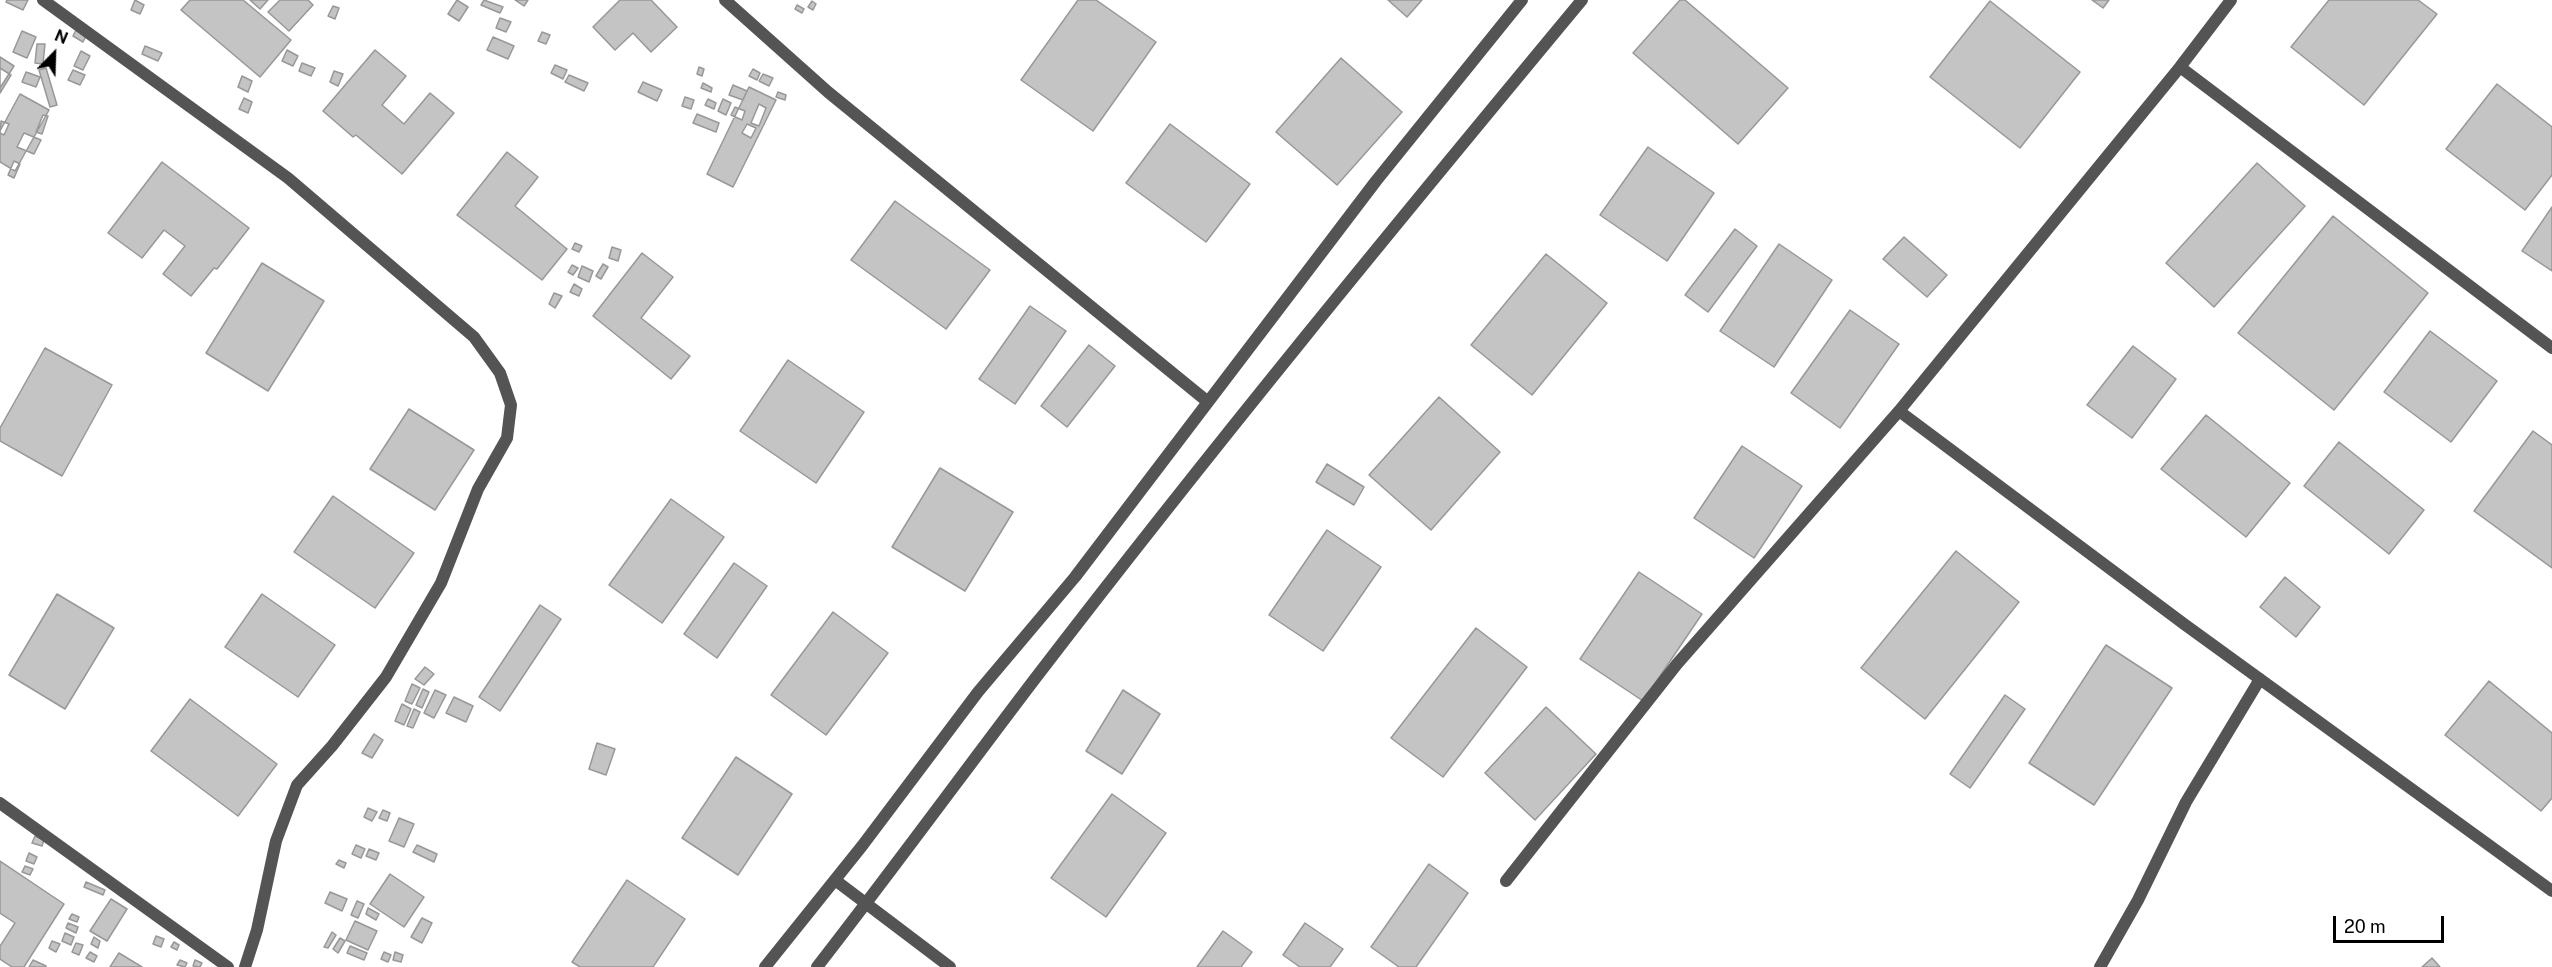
<!DOCTYPE html>
<html>
<head>
<meta charset="utf-8">
<style>
	body { margin:0 }
	#map { position:relative; width:2552px; height:967px; overflow:hidden; background:#fff; font-family:"Public Sans",sans-serif }
	canvas { display:block }
	.north { position:absolute; left:24px; top:24px; width:60px; height:60px; -webkit-text-stroke:4px #fff; paint-order:stroke; rotate:23deg; font-size:16px; font-weight:700; line-height:24px; text-align:center; color:#000 }
	.north::after { content:''; display:block; margin:auto; width:21px; height:27px; background:#000; clip-path:polygon(50% 0,100% 100%,50% 72%,0 100%) }
	.scale { position:absolute; left:2333px; top:916px; width:111px; height:27px; box-sizing:border-box; border:3px solid #000; border-top:0; padding-left:8px; font-size:18px; line-height:21px; white-space:nowrap; color:#000; -webkit-text-stroke:4px #fff; paint-order:stroke }
</style>
</head>
<body>
<div id="map">
<canvas width="2552" height="967"></canvas>
<div class="north">N</div>
<div class="scale">20 m</div>
</div>
<script>
const ctx = document.querySelector('canvas').getContext('2d');
ctx.lineJoin = 'round';
function fillPath(path, color) { ctx.fillStyle = color; ctx.fill(path, 'evenodd'); }
function trace(path, color, width, dash) { ctx.strokeStyle = color; ctx.lineWidth = width; ctx.lineCap = dash ? 'butt' : 'round'; ctx.setLineDash(dash || []); ctx.stroke(path); }
const building = new Path2D(`
	M7,0H28L23,10L6,2Z
	M135,0L144,5L140,14L131,10Z
	M190,0H243L291,40L260,77L181,10Z
	M250,0H268L260,9Z
	M280,0H308L313,5L289,31L268,12Z
	M457,0L468,7L459,21L448,14Z
	M484,0L503,7L500,13L481,5Z
	M515,0H528L524,6Z
	M620,0H651L677,27L651,52L633,33L615,50L593,27Z
	M1078,0H1096L1156,42L1093,131L1021,80Z
	M1388,0H1422L1407,17Z
	M1680,0H1685L1788,88L1738,144L1633,53Z
	M2092,0H2109L2103,8Z
	M2329,0H2418L2437,14L2364,105L2291,47Z
	M812,1L816,4L813,10L808,7Z
	M1990,1L2080,72L2020,148L1930,77Z
	M797,5L804,9L802,13L795,9Z
	M333,6L339,8L335,19L328,16Z
	M500,18L511,22L506,32L496,28Z
	M76,30L86,36L83,42L73,36Z
	M22,31L36,37L27,58L13,52Z
	M542,32L550,35L546,44L538,41Z
	M493,37L514,46L508,59L487,50Z
	M37,44H45L43,64L35,63Z
	M145,46L162,53L158,61L142,54Z
	M287,50L298,56L293,66L282,61Z
	M375,50L406,76L382,105L404,124L430,93L454,113L402,174L356,135L353,137L323,111Z
	M81,51L90,56L83,70L74,66Z
	M0,57L14,66L0,88Z
	M1341,58L1402,112L1337,185L1276,132Z
	M302,63L315,68L311,76L299,71Z
	M555,65L567,70L563,79L551,73Z
	M699,67L704,69L702,76L697,74Z
	M0,68L11,75L0,93Z
	M46,68L57,105L50,107L39,70Z
	M753,69L760,73L757,80L749,76Z
	M73,70L85,75L80,85L68,80Z
	M334,71L343,74L338,86L330,82Z
	M26,72L40,77L36,87L22,82Z
	M763,74L773,78L769,86L759,81Z
	M569,75L588,83L584,91L565,82Z
	M242,76L252,81L248,92L238,87Z
	M643,82L662,90L657,101L638,92Z
	M703,83L712,88L711,92L701,88Z
	M2497,84L2552,127V175L2525,210L2446,149Z
	M733,85L747,91L743,100L729,95Z
	M749,87L776,100L733,187L707,174Z
	M778,92L786,95L785,100L776,97Z
	M20,94L49,110L15,171L0,162V131Z
	M685,97L694,100L691,109L682,106Z
	M244,98L252,102L248,113L239,109Z
	M708,99L716,103L714,109L705,105Z
	M723,99L731,103L726,115L718,111Z
	M759,104L766,108L759,126L751,123Z
	M735,107L745,111L742,120L731,115Z
	M697,114L719,123L716,132L693,123Z
	M43,115L48,116L42,134L36,132Z
	M1,121L9,124L4,135L0,133Z
	M747,124L756,128L751,138L742,133Z
	M1170,124L1250,184L1206,242L1126,183Z
	M24,133L41,140L34,154L17,147Z
	M1648,147L1714,193L1667,261L1600,215Z
	M507,152L538,177L515,206L567,249L542,280L457,215Z
	M14,161L20,164L14,178L8,175Z
	M162,162L249,228L217,269L214,268L191,296L163,274L185,246L164,230L142,258L108,233Z
	M2257,163L2305,206L2214,307L2166,263Z
	M895,201L990,270L946,329L851,260Z
	M2552,207V271L2522,251Z
	M2333,216L2428,293L2334,410L2238,333Z
	M1735,229L1757,246L1708,312L1685,295Z
	M1904,237L1947,275L1927,297L1883,259Z
	M575,243L582,246L579,252L572,249Z
	M1779,244L1832,280L1774,367L1720,331Z
	M612,247L621,250L618,261L609,258Z
	M642,253L673,277L641,318L690,356L671,379L593,316Z
	M1546,254L1607,303L1532,395L1471,345Z
	M262,263L324,301L268,391L206,353Z
	M603,264L608,267L601,279L596,276Z
	M572,265L578,268L573,275L568,272Z
	M582,266L593,271L589,282L578,277Z
	M574,284L582,289L579,296L570,292Z
	M554,293L562,296L555,308L549,304Z
	M1030,306L1066,331L1015,404L979,379Z
	M1850,310L1899,344L1840,428L1791,393Z
	M2430,331L2497,381L2451,442L2384,392Z
	M1089,345L1115,366L1067,427L1041,406Z
	M2133,346L2176,379L2132,438L2087,405Z
	M45,348L112,385L62,476L0,441V428Z
	M788,360L864,412L816,483L740,431Z
	M1439,397L1500,452L1431,530L1369,475Z
	M409,409L474,450L435,510L370,469Z
	M2206,415L2290,483L2246,537L2161,469Z
	M2533,431L2552,445V568L2474,511Z
	M2339,442L2424,510L2389,554L2304,486Z
	M1742,446L1802,486L1754,558L1694,518Z
	M1327,464L1364,487L1354,505L1316,482Z
	M940,468L1013,512L965,591L892,547Z
	M333,496L414,553L375,608L294,552Z
	M671,499L724,537L662,623L609,585Z
	M1327,530L1381,567L1323,651L1269,615Z
	M1956,551L2019,602L1925,719L1861,668Z
	M734,563L767,586L717,658L684,634Z
	M1639,572L1702,614L1643,701L1580,659Z
	M2285,577L2320,607L2296,637L2260,607Z
	M57,594L114,628L65,709L9,675Z
	M262,594L335,645L298,697L225,647Z
	M540,605L561,619L500,711L479,697Z
	M833,612L888,653L826,735L771,695Z
	M1476,628L1527,667L1443,777L1391,738Z
	M2106,645L2172,688L2094,805L2029,763Z
	M425,667L434,674L424,685L415,679Z
	M2489,681L2552,733V798L2541,811L2445,735Z
	M412,684L420,688L412,704L405,701Z
	M423,689L429,692L422,708L416,705Z
	M435,690L446,695L434,718L424,713Z
	M1123,690L1160,714L1122,774L1086,751Z
	M2005,695L2025,709L1970,788L1950,774Z
	M454,697L473,706L466,722L446,713Z
	M190,699L277,764L238,816L151,751Z
	M402,704L411,709L404,725L395,721Z
	M1546,707L1596,754L1535,820L1485,773Z
	M414,709L420,712L413,728L407,726Z
	M374,734L383,740L372,758L362,753Z
	M597,743L615,749L606,775L589,769Z
	M736,757L792,794L738,875L682,838Z
	M1112,794L1166,833L1106,917L1051,878Z
	M368,808L377,812L372,821L364,817Z
	M383,810L390,813L387,821L379,818Z
	M399,818L414,824L404,847L389,841Z
	M35,836L44,840L42,846L32,843Z
	M356,845L365,849L361,858L352,854Z
	M417,845L437,854L434,862L413,852Z
	M369,849L379,853L376,860L366,856Z
	M29,853L37,857L34,864L26,861Z
	M339,860L346,863L344,868L336,864Z
	M0,861L64,904L24,967H12L0,959V946L15,923L0,913Z
	M1429,864L1468,893L1416,967H1399L1371,947Z
	M25,866L33,869L30,875L22,872Z
	M390,874L424,897L404,927L370,904Z
	M627,880L685,919L653,967H580L572,962Z
	M86,882L105,890L103,895L84,887Z
	M330,892L347,899L342,911L325,903Z
	M111,899L127,909L107,941L90,931Z
	M357,901L364,904L358,918L351,915Z
	M368,908L379,914L376,920L366,914Z
	M72,914L79,917L77,922L69,919Z
	M422,918L432,923L422,943L411,937Z
	M355,921L377,931L368,950L346,940Z
	M68,923L78,927L76,933L66,928Z
	M1305,923L1343,949L1330,967H1300L1283,955Z
	M1223,931L1252,952L1241,967H1197Z
	M332,932L336,935L328,948L324,947Z
	M65,933L74,937L71,945L62,941Z
	M156,936L164,939L161,947L153,944Z
	M94,937L100,941L98,948L91,944Z
	M340,938L345,941L338,953L333,949Z
	M52,941L60,944L56,952L49,948Z
	M174,942L179,945L177,950L171,947Z
	M76,943L83,945L79,955L72,952Z
	M350,946L367,953L364,960L347,953Z
	M90,952L97,956L94,962L86,958Z
	M384,952L391,955L388,962L381,959Z
	M395,952L403,955L401,962L393,960Z
	M119,953L142,967H110Z
	M2432,958L2440,967H2422Z
	M33,960L46,966V967H29Z
	M180,960L187,963L185,967L177,965Z
	M195,960L202,963L200,967L193,966Z`);
const minor = new Path2D(`
	M43,0L288,178L474,337L500,373L511,405L507,438L478,489L441,583L386,677L332,746L297,785L276,841L257,930L245,967
	M725,0L828,92L1208,402
	M2180,67L2552,348
	M1899,411L2184,624L2552,891
	M0,803L228,967
	M835,880L950,967
	M1506,881L1677,664L1899,411L2180,67L2231,0
	M765,967L862,846L978,692L1075,577L1376,181L1522,0
	M817,967C891,872 961,776 1034,680C1211,449 1396,224 1582,0
	M2100,967L2138,900L2186,802L2260,679`);
fillPath(building, '#c4c4c4');
trace(building, '#989898', 1.5);
trace(minor, '#545454', 12);
</script>
</body>
</html>
